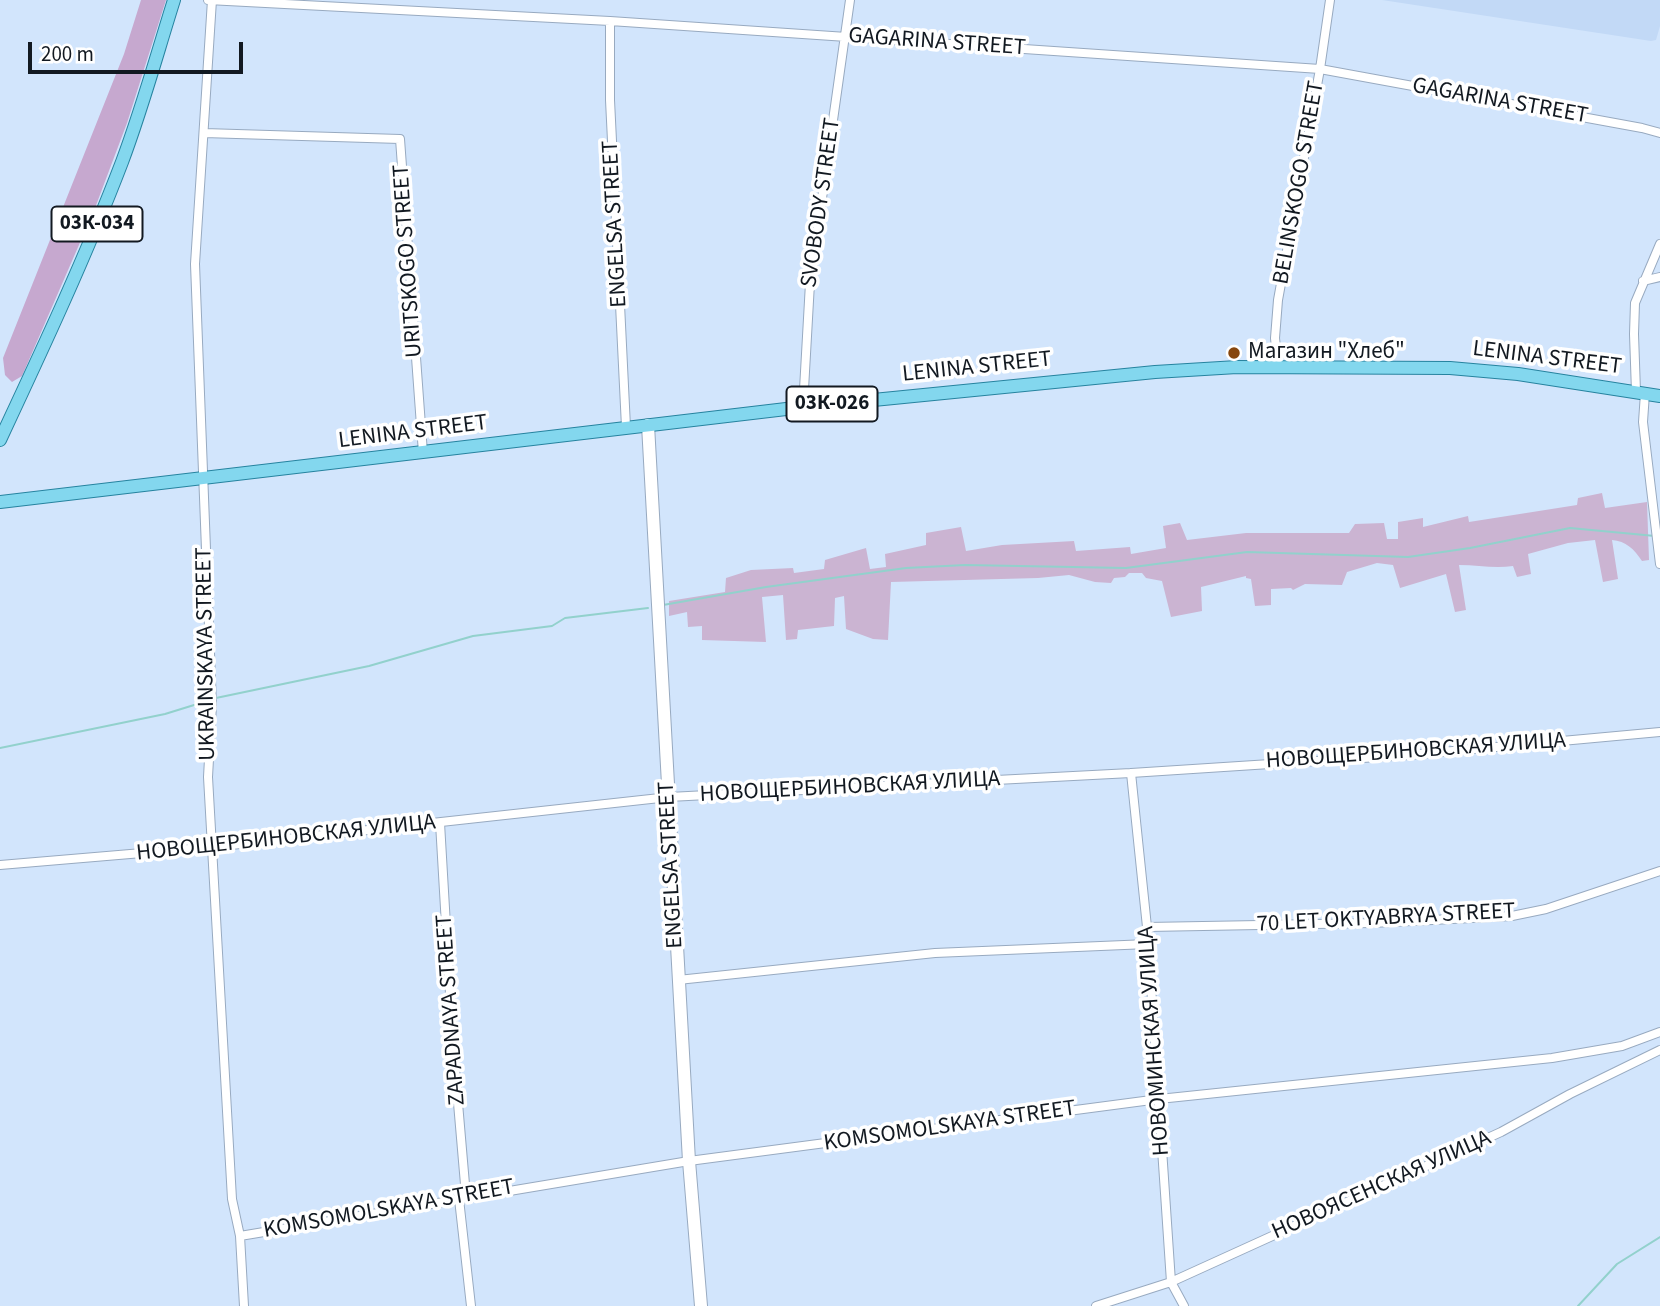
<!DOCTYPE html>
<html>
<head>
<meta charset="utf-8">
<style>
	body { margin:0 }
	#map { position:relative; width:1660px; height:1306px; overflow:hidden; background:#d2e5fc; font-family:"Source Sans 3",sans-serif }
	canvas { display:block }
	.scale { position:absolute; left:28px; top:42px; width:215px; height:32px; box-sizing:border-box; border:4px solid #121921; border-top:0; padding-left:9px; font-size:21px; line-height:24px; white-space:nowrap; color:#121921; -webkit-text-stroke:5px #fff; paint-order:stroke }
</style>
</head>
<body>
<div id="map">
<canvas width="1660" height="1306"></canvas>
<div class="scale">200 m</div>
</div>
<script>
const ctx = document.querySelector('canvas').getContext('2d');
ctx.lineJoin = 'round';
function fillPath(path, color) { ctx.fillStyle = color; ctx.fill(path, 'evenodd'); }
function trace(path, color, width, dash) { ctx.strokeStyle = color; ctx.lineWidth = width; ctx.lineCap = dash ? 'butt' : 'round'; ctx.setLineDash(dash || []); ctx.stroke(path); }
function write(font, color, halo, rows, align = 'center') {
  ctx.font = font + ' "Source Sans 3",sans-serif'; ctx.lineWidth = 7; ctx.setLineDash([]); ctx.textBaseline = 'middle'; ctx.strokeStyle = halo; ctx.fillStyle = color; for (const [text, x, y, turn = 0] of rows) {
    ctx.save(); ctx.translate(x, y); ctx.rotate((+turn || 0) * Math.PI / 180); ctx.textAlign = isNaN(turn) ? turn : align; if (halo) ctx.strokeText(text, 0, 0); ctx.fillText(text, 0, 0); ctx.restore();
  }
}
const built = new Path2D(`
	M1382,0H1660V26L1656,40L1651,41Z`);
const green = new Path2D(`
	M1602,493L1605,508L1647,502L1649,560L1642,561C1634,549 1626,541 1612,540L1618,579L1603,582L1595,540L1568,543L1528,554L1531,574L1517,577L1513,566C1495,569 1478,565 1459,565L1466,610L1455,612L1446,574L1400,588L1393,565L1377,563L1347,572L1342,585L1305,584L1293,590L1291,588L1271,589V605L1255,606L1251,579L1246,578V576L1201,587L1202,611L1171,617L1162,581L1146,578L1142,573H1129L1125,577L1114,578L1111,583L1095,582L1069,575L1038,578L891,582L888,640L873,639L846,629L844,596L835,598L834,626L798,630L797,639L786,640L783,595L762,597L766,642L702,640V626L688,627L687,612L669,616V601L725,592L726,578L751,570L793,568L794,573L824,569L825,560L866,548L870,569L886,567L885,554L926,545V533L961,527L966,551L1002,545L1074,541L1076,551L1130,547L1131,554L1166,548L1163,526L1180,523L1187,540L1246,533H1349L1355,524L1384,523L1387,539H1398V522L1423,518V527L1468,516L1469,522L1577,505L1578,498Z`);
const forest = new Path2D(`
	M141,0H166L127,123L95,208L22,376L12,382L5,375L3,358L124,54Z`);
const stream = new Path2D(`
	M663,605L766,587L906,568L965,565L1126,568L1247,552L1408,557L1470,548L1570,528L1655,536
	M216,698L369,666L473,636L552,626L565,618L648,608
	M0,748L165,714L207,701
	M1578,1306L1617,1264L1660,1237`);
const street = new Path2D(`
	M208,0L610,21L1320,69L1642,128L1660,133
	M212,0L195,264L212,705L208,777L232,1199L240,1236L244,1306
	M610,21V100L626,427
	M204,133L400,139L423,453
	M1643,281L1660,277
	M1278,367L1275,338L1278,300L1320,69L1330,0
	M1636,392L1634,334L1635,303L1660,244
	M1645,393L1643,422L1660,564
	M803,407L810,283L850,0
	M1131,773L1147,927L1171,1282L1184,1306
	M440,823L453,1045L466,1196
	M0,865L213,847L669,797L1131,773L1409,755L1660,732
	M1147,927L1372,923L1512,916L1546,909L1660,871
	M678,980L935,953L1148,944
	M459,1199L471,1306
	M240,1236L689,1161L1159,1099L1552,1058L1622,1046L1660,1032
	M1096,1306L1171,1282L1501,1132L1570,1094L1660,1050`);
const secondary = new Path2D(`
	M648,425L689,1161L701,1306`);
const primary = new Path2D(`
	M0,440C43,348 86,256 122,162C142,109 157,54 174,0
	M0,502L803,407L1155,372L1237,367L1450,368L1518,374L1660,396`);
const markers = [
	[1234,353,7,"#86460e"]
];
const shields = [
	[97,224,91],
	[832,404,91]
];
const shieldNames = [
	["03К-034",97,224],
	["03К-026",832,404]
];
const streetNames = [
	["GAGARINA STREET",937,43,4],
	["GAGARINA STREET",1500,102,10],
	["BELINSKOGO STREET",1300,183,-80],
	["SVOBODY STREET",822,203,-82],
	["ENGELSA STREET",616,224,-93],
	["URITSKOGO STREET",409,261,-94],
	["LENINA STREET",1547,359,7],
	["LENINA STREET",977,368,-6],
	["LENINA STREET",413,433,-7],
	["UKRAINSKAYA STREET",207,654,-91],
	["НОВОЩЕРБИНОВСКАЯ УЛИЦА",1416,752,-4],
	["НОВОЩЕРБИНОВСКАЯ УЛИЦА",850,788,-3],
	["НОВОЩЕРБИНОВСКАЯ УЛИЦА",286,839,-6],
	["ENGELSA STREET",672,865,-93],
	["70 LET OKTYABRYA STREET",1386,919,-3],
	["ZAPADNAYA STREET",452,1010,-94],
	["НОВОМИНСКАЯ УЛИЦА",1155,1041,-94],
	["KOMSOMOLSKAYA STREET",950,1127,-8],
	["НОВОЯСЕНСКАЯ УЛИЦА",1382,1186,-24],
	["KOMSOMOLSKAYA STREET",389,1210,-10]
];
const poiNames = [
	["Магазин \"Хлеб\"",1248,353]
];
fillPath(built, '#c2d9f6');
fillPath(green, '#cbb4d2');
fillPath(forest, '#c6a8cf');
trace(stream, '#92d1cc', 2);
trace(street, '#98aac0', 10);
trace(secondary, '#98aac0', 14);
trace(primary, '#26839f', 14);
trace(street, '#fff', 8);
trace(secondary, '#fff', 12);
trace(primary, '#83d7ee', 12);
for (const [x, y, r, color] of markers) { const dot = new Path2D(); dot.arc(x, y, r, 0, 2 * Math.PI); ctx.fillStyle = color; ctx.fill(dot); trace(dot, '#fff', 2.5); }
for (const [x, y, w] of shields) { const box = new Path2D(); box.roundRect(x - w / 2, y - 17.5, w, 35, 5); ctx.fillStyle = '#fff'; ctx.fill(box); trace(box, '#121921', 2); }
write('bold 21px', '#121921', null, shieldNames);
write('23px', '#121921', '#fff', streetNames);
write('23px', '#121921', '#fff', poiNames, 'left');
</script>
</body>
</html>
